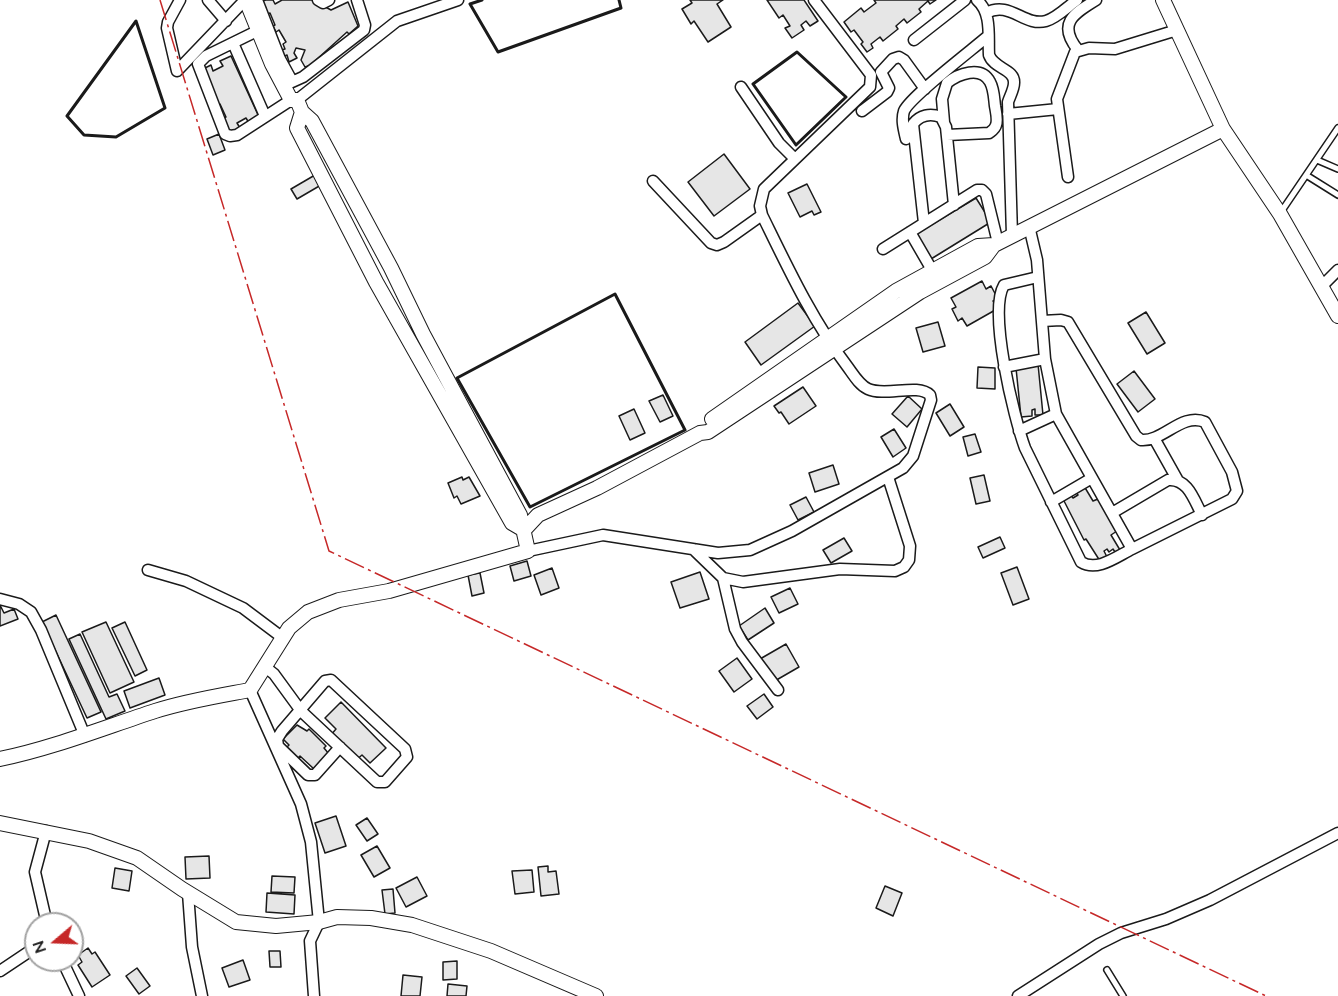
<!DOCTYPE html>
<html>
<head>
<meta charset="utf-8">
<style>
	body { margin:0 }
	#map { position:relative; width:1338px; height:996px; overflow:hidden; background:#fff; font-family:Mulish,sans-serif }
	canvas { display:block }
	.north { position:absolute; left:24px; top:912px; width:60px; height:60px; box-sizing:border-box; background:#fff; border:2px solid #a3a3a3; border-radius:50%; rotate:251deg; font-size:16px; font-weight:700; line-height:24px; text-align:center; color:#1a1a1a }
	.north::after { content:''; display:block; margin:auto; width:21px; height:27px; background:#c62828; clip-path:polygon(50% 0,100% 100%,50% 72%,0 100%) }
</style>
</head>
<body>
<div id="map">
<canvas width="1338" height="996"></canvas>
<div class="north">N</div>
</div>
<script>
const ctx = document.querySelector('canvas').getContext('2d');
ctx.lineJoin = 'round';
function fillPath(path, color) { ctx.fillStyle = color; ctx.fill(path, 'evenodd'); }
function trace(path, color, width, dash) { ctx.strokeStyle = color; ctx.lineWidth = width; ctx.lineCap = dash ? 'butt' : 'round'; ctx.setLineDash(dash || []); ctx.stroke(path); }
const building = new Path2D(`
	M266,0H273L275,4L282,0H313L331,10L348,2L358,26L349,34L347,32L316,60L318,63L305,67L301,60L305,50L296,48L294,53L297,58L289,62L287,55L283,57L281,50L285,49L283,44L286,42L279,30L276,32L273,26L275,25L270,13L266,15L263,10L266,8L262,1Z
	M690,0H723L717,4L731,27L708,42L694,21L691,24L682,9L692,3Z
	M767,0H804L818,21L810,26L806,21L801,25L804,30L792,38L785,28L790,26L783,15L779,18Z
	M874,0H936L930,4L928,1L919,9L921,12L907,23L904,19L896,26L898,29L883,41L880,37L871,44L873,48L867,52L861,44L863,42L854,30L851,32L844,22L861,8L864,12L876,3Z
	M231,56L259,117L249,123L246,118L237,123L240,128L230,133L222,119L226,117L220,104L217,106L201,70L211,65L213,71L223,66L220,61Z
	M219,134L225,150L213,155L207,139Z
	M724,154L750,189L714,216L688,182Z
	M315,175L321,185L297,199L291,189Z
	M807,184L821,212L814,215L812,211L800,217L788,193Z
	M976,198L991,222L931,259L916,234Z
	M982,281L986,289L991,286L998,299L993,301L997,309L967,326L962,318L958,321L952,309L956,307L951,298Z
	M798,303L815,326L761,365L745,342Z
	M1146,312L1165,343L1147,354L1128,323Z
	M938,322L945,346L923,352L916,328Z
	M1038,364L1043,415H1035V409L1032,410V416L1021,417L1016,368Z
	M978,367L995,368V389L977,388Z
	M1134,371L1155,399L1138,412L1117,384Z
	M803,387L816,406L789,424L781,412L779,413L774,406Z
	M663,395L673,416L660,422L649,401Z
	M908,396L922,409L907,427L892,414Z
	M950,404L964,427L950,436L936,413Z
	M634,409L645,433L630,440L619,416Z
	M894,429L906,448L893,457L881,437Z
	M975,434L981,452L968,456L963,437Z
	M833,465L839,484L815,492L809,473Z
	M984,475L990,501L976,504L970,478Z
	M462,477L463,480L469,477L480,496L461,504L457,496L454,498L448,483Z
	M1084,486L1093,501L1098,499L1117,531L1111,535L1120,550L1115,552L1113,549L1109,552L1107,549L1104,551L1107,557L1100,561L1086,539L1084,540L1063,499L1070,494L1073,498L1078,495L1075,491Z
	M806,497L814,512L798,520L790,505Z
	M1000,537L1005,548L983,558L978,547Z
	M844,538L852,551L831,563L823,550Z
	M527,561L531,576L514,581L510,566Z
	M1017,567L1029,599L1013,605L1001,573Z
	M552,568L559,588L541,595L534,575Z
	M700,572L709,599L680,608L671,582Z
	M480,573L484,593L472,596L468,575Z
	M790,588L798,604L779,613L771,597Z
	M0,605L4,613L14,609L18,619L0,626Z
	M765,608L774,623L748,640L739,626Z
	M56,615L101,712L87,718L42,622Z
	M106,622L134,682L110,693L82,632Z
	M125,622L147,670L135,676L112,628Z
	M80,634L109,697L117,694L125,711L106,719L69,639Z
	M786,644L799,667L773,682L760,659Z
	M737,658L752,679L734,692L719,671Z
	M159,678L165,695L130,708L124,691Z
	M764,694L773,707L757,719L747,706Z
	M341,702L386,748L370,763L362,755L355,761L330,736L336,729L325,718Z
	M297,725L307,731L309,729L326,746L324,748L329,754L314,769L300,756L297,759L286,748L289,745L283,739Z
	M336,816L346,846L325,853L315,823Z
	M367,818L378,834L367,841L356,825Z
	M377,846L390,868L374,877L361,855Z
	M209,856L210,878L186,879L185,857Z
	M548,866V872L556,871L559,894L541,896L538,867Z
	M115,868L132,871L129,891L112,888Z
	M532,870L534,892L515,894L512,871Z
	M272,876L295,877L294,893L271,892Z
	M417,877L427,896L406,907L396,888Z
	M885,886L902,893L893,916L876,908Z
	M393,889L395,913L385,914L382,890Z
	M267,893L295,895L294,914L266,912Z
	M88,948L92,954L95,952L110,975L92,987L78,965L82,962L78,955Z
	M269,951H280L281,967H270Z
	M243,960L250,980L229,987L222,968Z
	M457,961V979L443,980V962Z
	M137,968L150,986L139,994L126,976Z
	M403,975L422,977L420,996H401Z
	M448,984L467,986L466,996H447Z`);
const service = new Path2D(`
	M1317,160L1338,169
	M1306,175L1338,195
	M1281,212L1338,128
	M1107,970L1123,996`);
const minor = new Path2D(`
	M180,0L168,22L167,28L177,71L245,0
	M208,0L226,21
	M257,0L280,59L292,81
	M318,0L323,3L329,0
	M977,0C992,13 988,36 989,55C994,69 1015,69 1014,83C1014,89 1010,96 1008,102L1012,235
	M986,13C1010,0 1024,27 1046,21C1057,18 1067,7 1077,0
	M259,30L206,56L198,64L225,134L230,136L237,135L291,100
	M914,40L965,0
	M233,43L265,116
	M1078,50C1057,24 1073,14 1096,0
	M283,86L303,77L364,30L365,25L357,0
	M741,87L779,143L795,159
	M297,100L397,21L458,0
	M862,111L887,92L889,88L881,72L893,59L899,57L904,60L925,89
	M1008,114L1058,109
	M944,122L942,99L947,83C958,74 981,65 990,82C994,89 994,98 995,106C996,112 998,120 996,125C995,129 993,130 989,133L947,135
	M906,139C904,130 901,120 904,111C910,97 973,49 988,36
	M1068,177L1057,99L1075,52L1089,48L1115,49L1177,30
	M653,181L711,243L717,245L724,242L762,215
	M924,223L913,124C920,115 930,113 941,117L946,127L954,205
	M1029,226L1037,260L1045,359L1056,414L1132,549L1232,499L1237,491L1232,472L1205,422C1182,412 1163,442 1141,440L1136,436L1068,322L1061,320L1042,321
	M910,232L932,270
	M883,249L977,190H982L986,194L998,243
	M1038,277L1004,285C988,312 1014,418 1025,448L1081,562C1097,572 1116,557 1132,549
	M1322,286L1338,270
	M1004,367L1045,359
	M1019,431L1056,414
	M1154,438L1177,479
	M1051,502L1092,478
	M1112,513L1168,480C1188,478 1194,500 1202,515
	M693,549L723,578L743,582L840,569L895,571L904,567L909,560L910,546L888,477
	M528,551L603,535L718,553L750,550L792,531L903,468L913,456L931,400L930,395C918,383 885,397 868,389C859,385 853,374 847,366C812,320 787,266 762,215L760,206L764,189L870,87L871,75L814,0
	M148,570L186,581L243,608L283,638
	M723,578L735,629L742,642L778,690
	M0,599L19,604L31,612L41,630L85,736
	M264,666L274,674L301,711L377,782H385L407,757L405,749L331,680L325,681L282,731L277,739L278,746L308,775H315L340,747
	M250,690L301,804L311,842L319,922L310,941L314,996
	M46,831L35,872L47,924
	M188,893L192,947L202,996
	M62,960L79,996
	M0,971L36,947
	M1018,996L1099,944L1121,933L1166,919L1210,900L1338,833`);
const tertiary = new Path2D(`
	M1163,0L1223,129L1280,214L1338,316
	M302,112L297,128L376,282L512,523L524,530
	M712,419L896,291L978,246L994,245
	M524,530L538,515L597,488L700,433L708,432L920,292L985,257L994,245L1223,129
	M0,759C53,748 103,728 155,711C186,701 218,696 250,690L289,628L308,612L339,600L389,591L528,551L520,515L423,334L391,268L312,121L302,112L297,100H291L272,64L246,0
	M0,823L89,841L137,858L182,889L236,922L276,926L319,922L337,917L371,918L412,925L491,951L596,996`);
const wall = new Path2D(`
	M482,0L470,4L498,52L621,8L619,0
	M136,21L165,108L116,137L84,135L67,116Z
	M797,52L846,97L796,145L753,84Z
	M615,294L685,430L530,507L457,378Z`);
const power = new Path2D(`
	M160,0L329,551L1266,996`);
fillPath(building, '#e6e6e6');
trace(building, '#1a1a1a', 1.5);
trace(service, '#1a1a1a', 8);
trace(minor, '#1a1a1a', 13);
trace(tertiary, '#1a1a1a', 16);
trace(service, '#fff', 5);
trace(minor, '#fff', 10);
trace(tertiary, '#fff', 14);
trace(wall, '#1a1a1a', 3);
trace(power, '#c62828', 1.5, [21, 4.5, 3, 4.5]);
</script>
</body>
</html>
